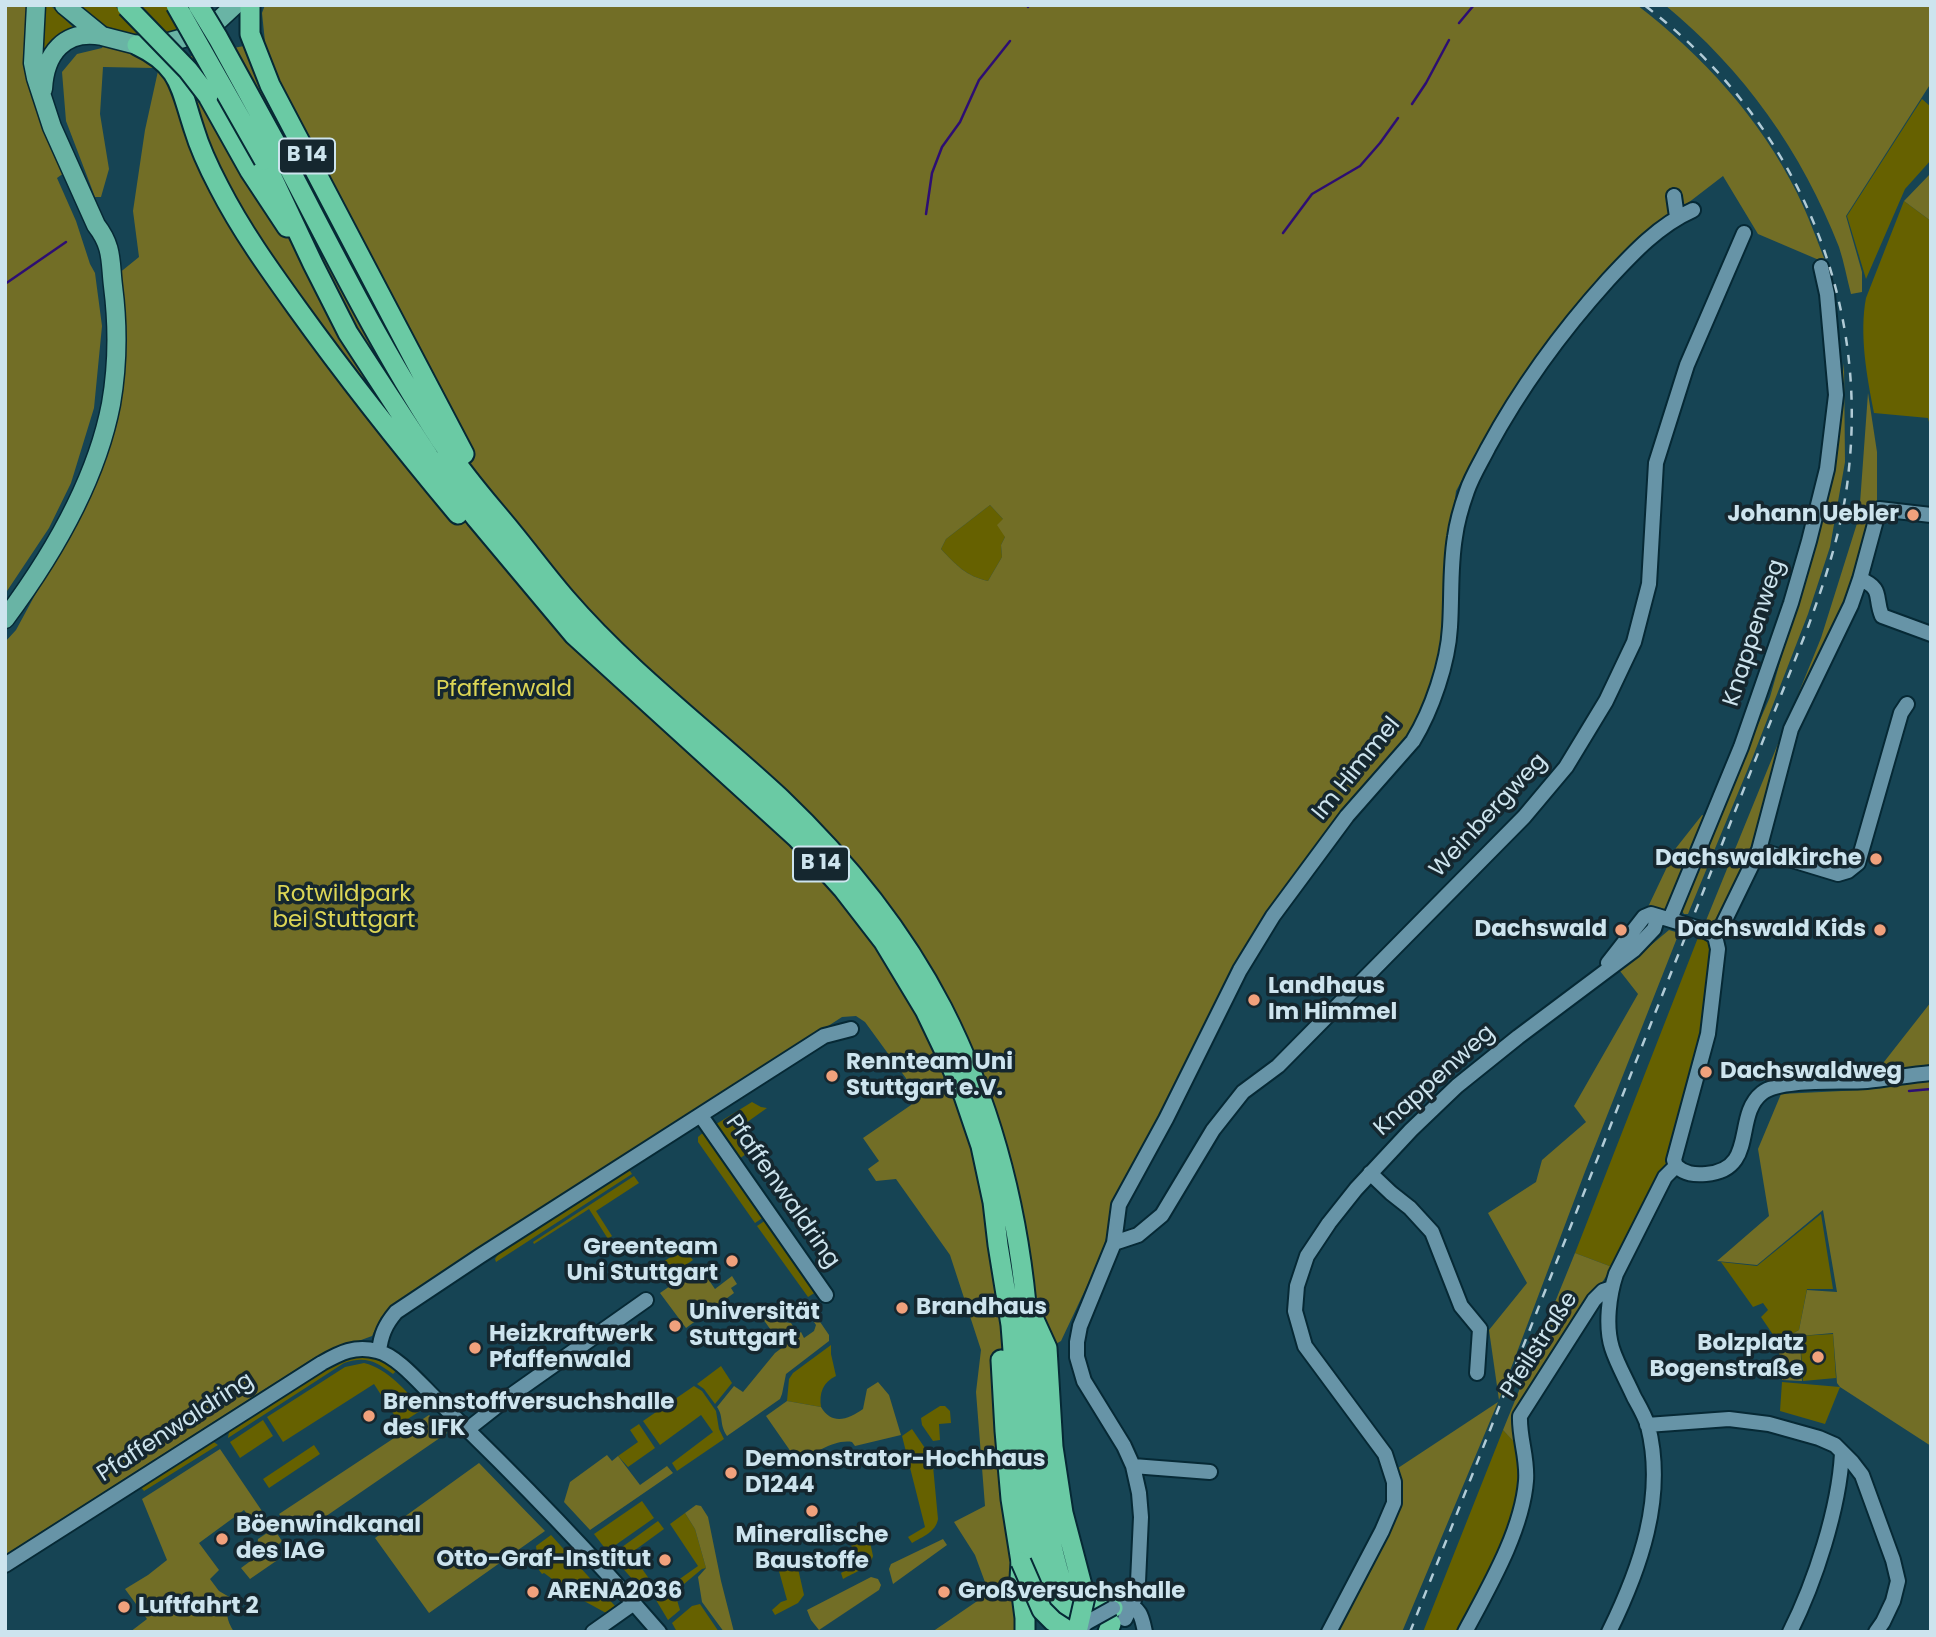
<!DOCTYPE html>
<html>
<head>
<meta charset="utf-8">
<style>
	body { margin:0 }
	#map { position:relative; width:1936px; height:1637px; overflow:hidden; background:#164454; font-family:Poppins,sans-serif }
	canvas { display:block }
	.frame { position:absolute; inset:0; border:7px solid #cde4ee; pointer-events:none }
</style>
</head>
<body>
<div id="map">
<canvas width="1936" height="1637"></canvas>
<div class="frame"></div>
</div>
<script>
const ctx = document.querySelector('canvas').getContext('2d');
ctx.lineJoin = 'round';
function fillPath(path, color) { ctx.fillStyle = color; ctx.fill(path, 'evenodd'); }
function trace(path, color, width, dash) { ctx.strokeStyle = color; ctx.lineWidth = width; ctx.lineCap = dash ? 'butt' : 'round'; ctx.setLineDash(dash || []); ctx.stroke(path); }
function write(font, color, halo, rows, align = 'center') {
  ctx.font = font + ' Poppins,sans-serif'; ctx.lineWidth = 7; ctx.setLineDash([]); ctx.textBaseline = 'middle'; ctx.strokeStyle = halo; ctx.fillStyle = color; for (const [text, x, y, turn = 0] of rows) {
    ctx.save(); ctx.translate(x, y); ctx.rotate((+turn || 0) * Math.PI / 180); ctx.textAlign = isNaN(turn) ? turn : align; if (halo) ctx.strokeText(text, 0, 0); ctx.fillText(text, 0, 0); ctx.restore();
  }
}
const green = new Path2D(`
	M44,5H50L76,30L42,59L40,42Z
	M69,5H114L144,36C109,31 98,24 69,5Z
	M137,5H210L215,13L188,28L165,34Z
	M1922,99L1931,107V160L1905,189L1866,279L1847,216Z
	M1904,201L1931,221V430L1928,418L1874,413C1867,378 1859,334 1866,298Z
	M990,505L1003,519L1005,537L1001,545L1002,557L988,581C966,576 956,565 941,549L946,539Z
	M1699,935L1712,946L1701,1037L1671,1154L1612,1267L1575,1253Z
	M752,1102L761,1107L767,1108L736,1130L751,1150L738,1160L713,1126Z
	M705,1131L764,1217L755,1223L698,1142V1137Z
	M625,1171H630L632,1174L496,1262L495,1259L499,1253Z
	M634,1176L639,1183L596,1211L612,1236L608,1239L589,1209L534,1244L533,1242Z
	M1821,1214L1833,1289H1807L1799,1330L1778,1342L1761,1317L1768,1310L1763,1303L1753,1307L1721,1262L1757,1266Z
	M766,1220L816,1292L808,1297L757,1226Z
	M684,1248L693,1260L665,1279L657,1266Z
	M1833,1334L1836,1378L1803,1381L1800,1336Z
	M831,1345V1354L836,1376C823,1382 819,1393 821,1407L787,1401L789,1379L793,1373Z
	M357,1353L376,1356L397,1370L393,1374C375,1361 366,1356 344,1363L228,1438L230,1426L322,1367Z
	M364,1363C389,1369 405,1391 423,1409L400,1424L374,1384L283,1442L267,1417L345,1367Z
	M721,1366L732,1383L715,1404L704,1389L697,1384Z
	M1782,1382L1840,1387L1825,1424L1780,1411Z
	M694,1386L702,1391L716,1411L719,1429L724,1439L677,1471L672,1463L713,1432L701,1415L660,1445L643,1421Z
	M940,1406H945L950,1411L951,1423L939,1424L940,1440L933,1441L922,1425L921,1418Z
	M263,1420L273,1436L240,1458L230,1442Z
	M639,1424L655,1448L628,1467L618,1456L638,1442L630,1430Z
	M912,1429L929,1454L933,1466L938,1519C936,1532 922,1537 912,1543L908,1537L925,1527L902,1436Z
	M1503,1430L1519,1447L1524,1478L1512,1526L1460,1632H1423Z
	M211,1440L218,1445L144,1491L139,1485Z
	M314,1445L320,1454L269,1488L263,1479Z
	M642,1501L654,1518L607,1551L594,1534Z
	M685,1513L695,1529L706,1568L702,1569L678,1589L674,1583L698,1566L670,1524Z
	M658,1521L664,1529L631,1553L659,1593L667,1588L677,1600L680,1610L668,1620L653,1595L649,1598L611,1555Z
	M862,1525L867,1528L873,1556C870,1568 853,1573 843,1579L841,1573L856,1564L847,1528Z
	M551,1535L615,1606L606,1613L575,1596L544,1573L542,1574L539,1570L536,1546Z
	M792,1561L797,1564L804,1595L798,1603L775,1615L772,1610L781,1602L787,1600L777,1564Z
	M700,1604L719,1632H677L672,1623L692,1606Z`);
const forest = new Path2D(`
	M5,5H29L64,173L57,178L76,221L90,264L95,273L102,326L94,408L71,483L49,528L5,594Z
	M265,5H1637C1702,55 1760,118 1797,193C1808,215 1817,240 1826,263L1758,234L1723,176L1636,243L1553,338L1499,411L1456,491L1445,574L1444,651L1414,735L1341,814L1276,900L1228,982L1114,1206L1102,1254L1061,1341L996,1378L1018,1632H932L989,1593L975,1555L954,1522L985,1506L976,1392L981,1350L950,1255L896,1179L876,1181L868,1169L879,1161L863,1138L911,1105L913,1093L908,1081L865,1022L856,1016L842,1017L381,1317L372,1336L315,1357L5,1555V642L16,630L93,488L117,409L118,274L139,257L133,211L145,130L160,62L265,42L262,13ZM990,505L1003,519L997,525L1005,537L1001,545L1002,557L988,581C966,576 956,565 941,549L946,539Z
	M1665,5H1931V83L1846,216L1862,272V292L1851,294C1847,279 1844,262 1839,247C1802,152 1744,70 1665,5Z
	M104,45L137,53L156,62L153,68L103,67L100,114L109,169L101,197H95L66,121L62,72L77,54L102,48Z
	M1931,173V221L1904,201Z
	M1844,363L1845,462L1830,547L1808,614L1752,759L1688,914H1684L1679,906L1770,697L1813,546L1818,538L1833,463Z
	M1868,393L1877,452V510L1852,597L1820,667L1756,848L1718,922L1705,923L1821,638L1859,517Z
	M1702,815L1710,818L1667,913L1648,907L1676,848Z
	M1669,930L1679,933L1586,1169L1499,1400L1489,1330L1527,1283L1488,1213L1536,1182L1542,1160L1586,1122L1574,1106L1638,994L1620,971Z
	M1931,1002V1446L1840,1387L1837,1383L1833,1333L1800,1336L1802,1381L1782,1380L1778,1342L1799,1330L1807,1290L1837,1292L1823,1210L1757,1265L1717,1261L1769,1216L1758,1149L1781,1094L1862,1090Z
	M1575,1253L1612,1267L1518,1414L1515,1443L1503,1430Z
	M699,1266L715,1289L732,1276L737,1284L731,1288L734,1293L686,1328L660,1293Z
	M770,1313L784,1322L791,1323L798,1334L801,1332L804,1338L814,1331L816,1325L810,1316H816L829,1335V1341L786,1374L782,1394L780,1399L727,1436C719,1424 724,1417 717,1407L734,1386L743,1392L775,1353L783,1347L763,1319Z
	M878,1382L889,1395L901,1435L855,1446L852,1442C834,1439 814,1454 798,1462L766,1416L787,1401L821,1407C832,1426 849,1419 863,1409L867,1389Z
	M1498,1402L1402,1632H1334L1400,1506L1398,1468Z
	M429,1415L447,1433L303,1532L295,1534L279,1514Z
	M220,1449L268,1520L262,1526L257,1527L244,1510L199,1543L219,1570L210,1579L219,1591L231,1598C225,1612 226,1619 234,1632H130L147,1619L125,1589L148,1575L167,1560L142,1499Z
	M607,1455L612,1461L618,1456L640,1485L667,1466L673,1473L590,1530L564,1502L570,1482Z
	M479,1463L545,1531L429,1613L375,1538Z
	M696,1505L701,1506L708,1517L721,1581L734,1632H724L702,1602L698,1577L706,1568L695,1529L685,1513Z
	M270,1531L276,1532L282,1541L275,1548V1554L279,1559L250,1579L241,1568L260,1554L257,1550L258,1539Z
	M943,1539L947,1545L893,1584L889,1569L891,1564Z
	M871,1577L878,1579L881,1585L879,1590L819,1630L811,1620L807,1610Z`);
const stream = new Path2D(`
	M1028,7L1029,5
	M1459,23L1474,5
	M1412,104L1426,83L1449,40
	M926,214L932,173L942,147L960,122L979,80L1010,41
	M1283,233L1312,194L1360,166L1380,143L1398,118
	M5,284L66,242
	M1909,1091L1931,1089`);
const minor = new Path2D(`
	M1674,196L1677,217
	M1860,579C1884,589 1874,597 1882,616L1931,634
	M1759,850L1838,874L1848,871L1858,863L1901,713L1907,704
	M1670,919L1741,747L1791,603L1809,541L1827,469L1836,395L1827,294L1821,267
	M1715,936L1723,924L1759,850L1791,729L1851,605L1860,579L1879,509L1931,515
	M1608,963L1644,917L1651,914L1704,930L1715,936L1718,949L1708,1034L1674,1160L1676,1166L1665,1177L1616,1274C1609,1295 1605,1326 1612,1348C1617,1364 1627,1381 1634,1397C1639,1406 1645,1416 1648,1426C1666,1497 1640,1569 1609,1632
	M701,1116L826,1295
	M1676,1166C1685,1174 1694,1175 1706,1174C1758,1170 1733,1116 1762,1093C1781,1078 1841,1083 1867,1081C1888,1079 1909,1075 1931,1073
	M1370,1173L1391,1193L1410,1208L1432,1232L1461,1306L1480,1329L1477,1373
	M1114,1243L1138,1235L1162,1215L1213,1130L1243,1092L1278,1066L1524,817L1566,767L1606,701L1634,642L1649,584L1656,463L1687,365L1744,233
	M379,1351C381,1335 385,1325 396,1312L480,1256L824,1036L851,1029
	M1647,1425L1729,1419L1769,1424L1819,1438L1835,1445L1852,1462L1862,1475L1893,1560L1898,1581L1893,1601L1883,1622L1876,1632
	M468,1429L510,1396L646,1300
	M1133,1466L1210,1472
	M5,1565L322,1363C340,1353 355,1345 377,1351C398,1356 422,1386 438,1401C515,1475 589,1551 659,1632
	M1125,1605C1141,1607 1142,1618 1145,1632
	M1125,1619L1134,1600L1138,1582L1141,1517L1139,1493L1133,1466L1124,1446L1084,1381L1077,1357V1342L1080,1326L1114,1243L1119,1205L1166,1119L1240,970L1273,916L1347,816L1413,741C1432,710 1448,663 1450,627C1452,596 1450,567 1455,537C1457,522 1462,505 1467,491C1472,476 1481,462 1488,448C1521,387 1562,331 1608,280C1633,253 1659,225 1693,210
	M593,1632L634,1603
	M1329,1632L1382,1531L1394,1503V1482L1385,1454L1305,1346L1295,1311L1297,1286L1307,1256L1329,1223L1356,1189L1411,1130L1457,1086L1518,1037L1634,950L1654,929L1658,916
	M1465,1632C1489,1587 1522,1531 1526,1481C1528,1458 1519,1438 1520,1416L1594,1300L1603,1291L1612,1288
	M1790,1632C1815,1582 1839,1509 1842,1453`);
const major = new Path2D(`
	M64,5L102,36L137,45L169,42L191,36L220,19L235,5
	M43,89C45,54 64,29 102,36
	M5,619C52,556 96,482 111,404C118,364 118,325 113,286C110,261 113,247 96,225L52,127L36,78L33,63L36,5`);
const highway = new Path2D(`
	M250,5V34L270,85L464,454
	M137,45C181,66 180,87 194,129C200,149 209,168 219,187C241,230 269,269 297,308C348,379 402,447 458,514
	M208,96L250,171L287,227
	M280,151C334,253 384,356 448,451C467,480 490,505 512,532C530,554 547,577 566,599C630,673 709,732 780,798C844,859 901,929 942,1008C989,1100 1016,1201 1026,1304C1036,1406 1033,1511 1071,1609
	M264,160L313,264L348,333L429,457L476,518L574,635L797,838L843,889L884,942L925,1010L947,1056L964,1096L981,1146L993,1202L998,1245L1011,1325L1023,1479L1029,1522L1042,1571L1057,1614
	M1031,1313L1047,1348L1053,1447L1063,1513L1085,1597L1095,1603L1113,1608
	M1001,1360L1005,1431L1011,1499L1021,1562L1020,1579L1025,1618V1632
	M1108,1632L1111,1624`);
const rail = new Path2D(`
	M1410,1632L1808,627C1827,575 1844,523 1849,468C1868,286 1789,115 1644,5`);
const minorBridge = new Path2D(`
	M1078,1632L1086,1623L1113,1608`);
const highwayBridge = new Path2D(`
	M176,5L264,160
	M198,5L218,38L280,151
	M127,7L188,70L208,96
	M1021,1562L1042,1610L1053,1621L1070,1632
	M1077,1632L1085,1597`);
const markers = [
	[1913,515,7,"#f1a17c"],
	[1876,859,7,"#f1a17c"],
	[1621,930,7,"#f1a17c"],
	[1880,930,7,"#f1a17c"],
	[1254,1000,7,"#f1a17c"],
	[1706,1072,7,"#f1a17c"],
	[832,1076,7,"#f1a17c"],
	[732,1261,7,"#f1a17c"],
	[902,1308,7,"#f1a17c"],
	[675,1326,7,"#f1a17c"],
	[475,1348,7,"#f1a17c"],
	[1818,1357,7,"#f1a17c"],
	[369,1416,7,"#f1a17c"],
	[731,1473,7,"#f1a17c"],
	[812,1511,7,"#f1a17c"],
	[222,1539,7,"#f1a17c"],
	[665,1560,7,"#f1a17c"],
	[533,1592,7,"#f1a17c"],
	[944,1592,7,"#f1a17c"],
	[124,1607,7,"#f1a17c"]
];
const shields = [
	[307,156,56],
	[821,864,56]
];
const shieldNames = [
	["B 14",307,156],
	["B 14",821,864]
];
const poiNames = [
	["Johann Uebler",1899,515,"right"],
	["Dachswaldkirche",1862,859,"right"],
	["Dachswald",1607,930,"right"],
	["Dachswald Kids",1866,930,"right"],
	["Landhaus",1268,987],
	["Im Himmel",1268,1013],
	["Rennteam Uni",846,1063],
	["Stuttgart e.V.",846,1089],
	["Dachswaldweg",1720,1072],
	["Greenteam",718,1248,"right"],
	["Uni Stuttgart",718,1274,"right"],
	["Brandhaus",916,1308],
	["Universität",689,1313],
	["Stuttgart",689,1339],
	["Heizkraftwerk",489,1335],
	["Pfaffenwald",489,1361],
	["Bolzplatz",1804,1344,"right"],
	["Bogenstraße",1804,1370,"right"],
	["Brennstoffversuchshalle",383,1403],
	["des IFK",383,1429],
	["Demonstrator-Hochhaus",745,1460],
	["D1244",745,1486],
	["Böenwindkanal",236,1526],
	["des IAG",236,1552],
	["Mineralische",812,1536,"center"],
	["Baustoffe",812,1562,"center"],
	["Otto-Graf-Institut",651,1560,"right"],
	["ARENA2036",547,1592],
	["Großversuchshalle",958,1592],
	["Luftfahrt 2",138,1607]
];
const streetNames = [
	["Knappenweg",1755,633,-72],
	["Im Himmel",1357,769,-51],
	["Weinbergweg",1489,816,-47],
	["Knappenweg",1435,1081,-42],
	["Pfaffenwaldring",782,1192,55],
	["Pfeilstraße",1540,1345,-57],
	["Pfaffenwaldring",176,1428,-33]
];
const parkNames = [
	["Pfaffenwald",504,690],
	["Rotwildpark",344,895],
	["bei Stuttgart",344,921]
];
fillPath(green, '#666100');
fillPath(forest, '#726e26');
trace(stream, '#2d0e73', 2.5);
trace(minor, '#062935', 18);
trace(major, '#062935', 21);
trace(highway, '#062935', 23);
trace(minor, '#6794a7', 14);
trace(major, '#69b4a5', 18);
trace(highway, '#6acaa4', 19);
trace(rail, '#b1cbd6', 2.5, [9, 9]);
trace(minorBridge, '#062935', 18, []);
trace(highwayBridge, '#062935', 23, []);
trace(minorBridge, '#6794a7', 14);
trace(highwayBridge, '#6acaa4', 19);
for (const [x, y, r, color] of markers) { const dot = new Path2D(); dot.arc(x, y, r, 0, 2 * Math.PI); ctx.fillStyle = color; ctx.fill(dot); trace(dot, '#15272f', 2.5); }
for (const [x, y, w] of shields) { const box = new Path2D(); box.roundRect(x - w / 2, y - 17.5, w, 35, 5); ctx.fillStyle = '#15272f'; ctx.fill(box); trace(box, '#cde4ee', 2); }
write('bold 21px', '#cde4ee', null, shieldNames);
write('bold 23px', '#cde4ee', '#15272f', poiNames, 'left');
write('23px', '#cde4ee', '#15272f', streetNames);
write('23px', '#dcd555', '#15272f', parkNames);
</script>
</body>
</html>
